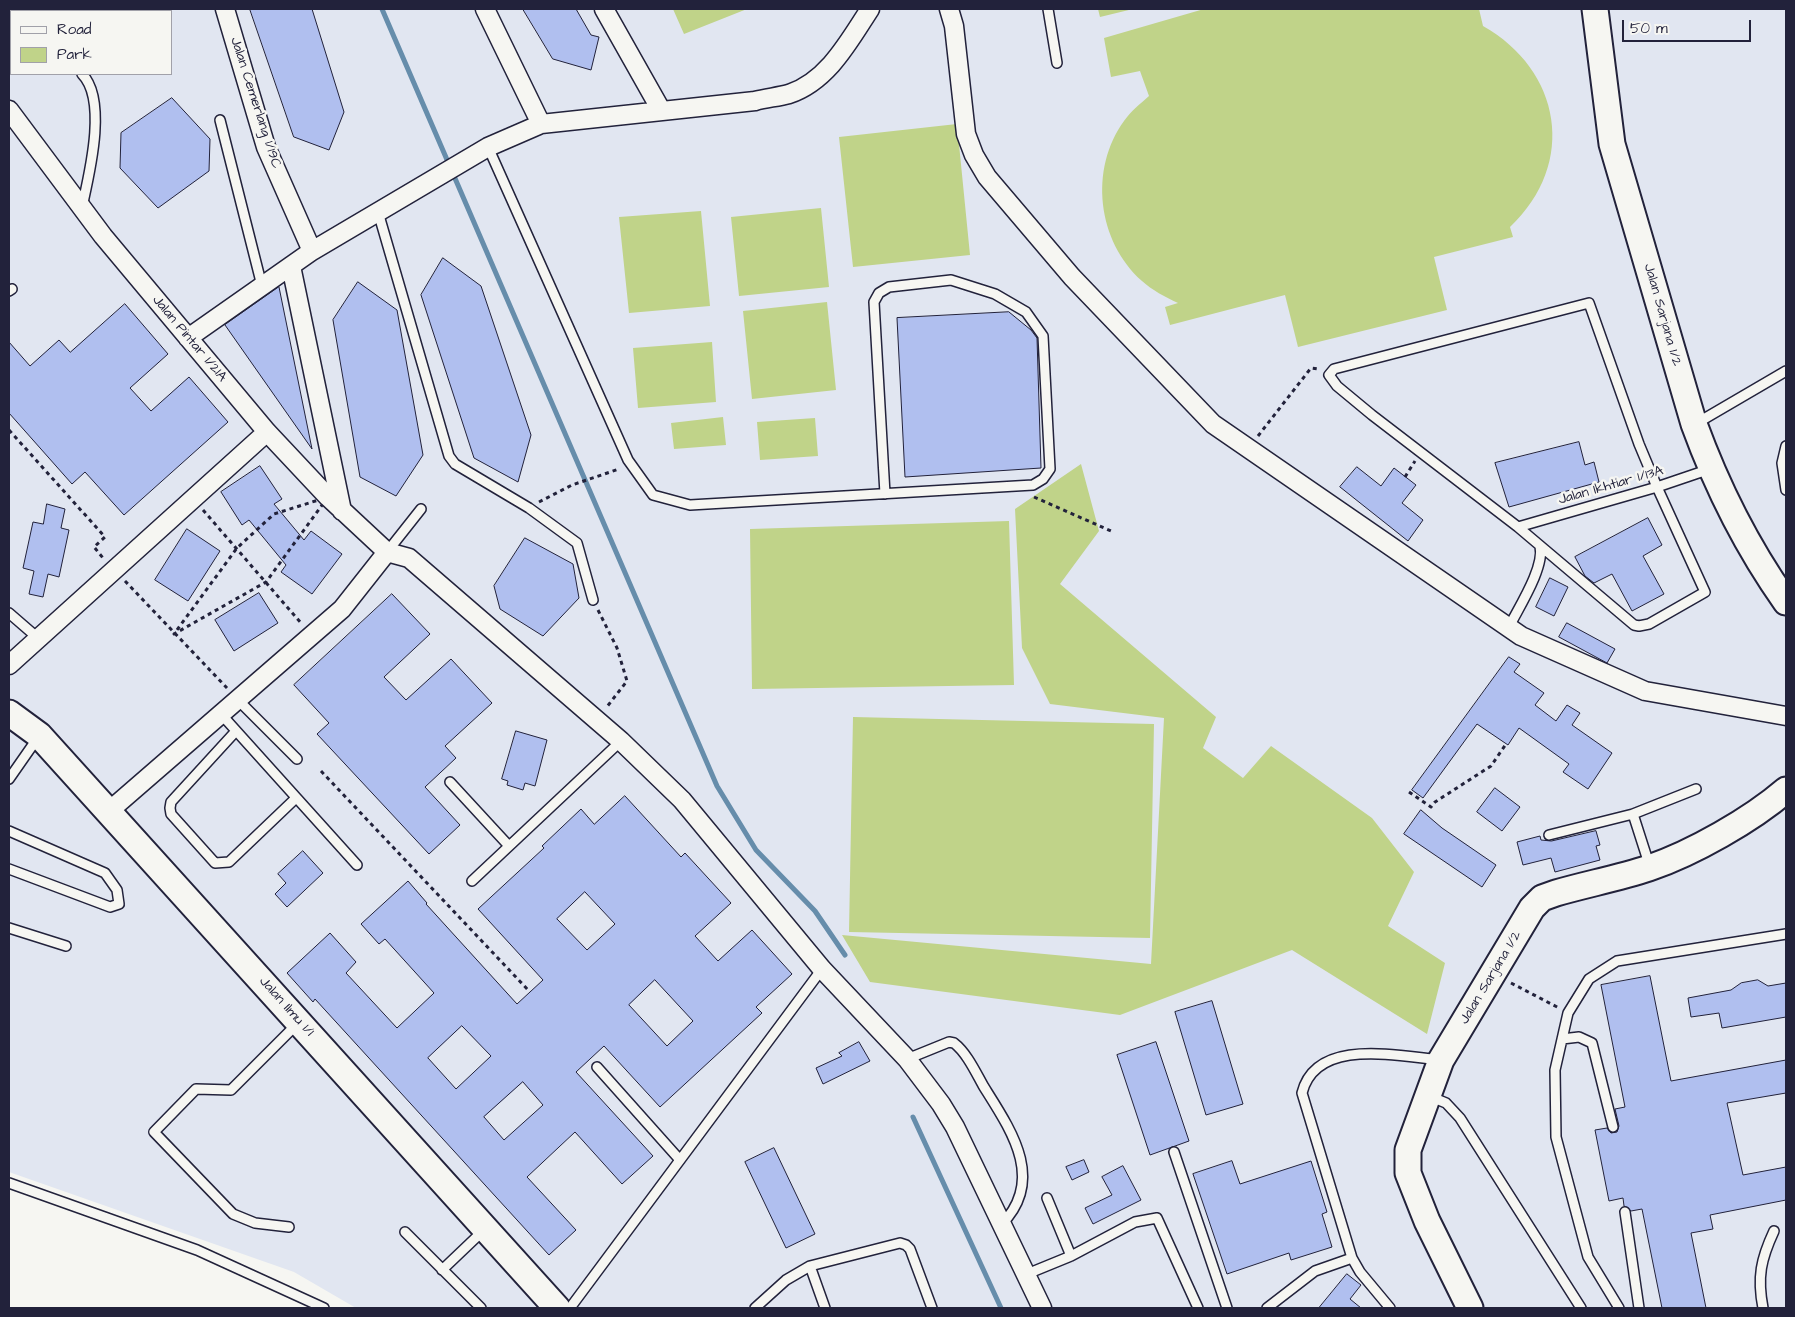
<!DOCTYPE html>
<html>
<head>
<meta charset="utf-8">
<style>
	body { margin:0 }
	#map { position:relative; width:1795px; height:1317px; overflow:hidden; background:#f6f6f2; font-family:"Architects Daughter",sans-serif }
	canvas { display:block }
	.frame { position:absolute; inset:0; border:10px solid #22223b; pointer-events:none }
	.legend { position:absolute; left:10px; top:10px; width:162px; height:65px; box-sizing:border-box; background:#f6f6f2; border:1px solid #a1a1a9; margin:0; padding:6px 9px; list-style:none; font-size:15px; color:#22223b }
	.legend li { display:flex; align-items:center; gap:10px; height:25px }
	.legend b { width:25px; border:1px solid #a1a1a9 }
	.scale { position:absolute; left:1622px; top:20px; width:129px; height:22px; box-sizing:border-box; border:2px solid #22223b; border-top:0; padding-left:6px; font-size:15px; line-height:18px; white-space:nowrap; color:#22223b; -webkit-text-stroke:4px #f6f6f2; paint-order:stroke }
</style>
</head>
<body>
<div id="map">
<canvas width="1795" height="1317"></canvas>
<div class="frame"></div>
<ul class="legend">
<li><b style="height:6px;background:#f6f6f2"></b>Road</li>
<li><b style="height:14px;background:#c0d389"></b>Park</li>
</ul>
<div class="scale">50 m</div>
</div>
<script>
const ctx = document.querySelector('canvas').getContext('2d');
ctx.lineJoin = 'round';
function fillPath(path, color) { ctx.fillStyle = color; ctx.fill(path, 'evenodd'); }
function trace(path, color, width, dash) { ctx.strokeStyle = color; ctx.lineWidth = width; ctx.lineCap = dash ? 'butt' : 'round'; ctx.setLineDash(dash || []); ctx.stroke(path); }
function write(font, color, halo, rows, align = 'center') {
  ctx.font = font + ' "Architects Daughter",sans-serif'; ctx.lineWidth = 5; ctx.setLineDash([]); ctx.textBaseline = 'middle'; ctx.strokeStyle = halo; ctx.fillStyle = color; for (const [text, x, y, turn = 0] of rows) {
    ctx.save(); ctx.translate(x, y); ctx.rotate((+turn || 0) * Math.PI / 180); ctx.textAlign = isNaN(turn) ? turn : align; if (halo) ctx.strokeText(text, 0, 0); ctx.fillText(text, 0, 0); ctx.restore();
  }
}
const built = new Path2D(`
	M9,9H1786V1308H356L294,1272L9,1172ZM11,11H171V74H11Z`);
const green = new Path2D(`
	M673,9H747L684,34Z
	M1098,9H1133L1100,17Z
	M1204,9H1479L1483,26C1561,70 1578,163 1510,227L1513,237L1434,257L1447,310L1298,347L1285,295L1170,325L1165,307L1178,303C1165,297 1152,290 1142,281C1097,241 1089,169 1124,121C1131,111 1140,104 1149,96L1140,71L1111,77L1104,38Z
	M957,124L970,255L853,267L839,137Z
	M821,208L829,287L739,296L731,217Z
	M701,211L710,306L629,313L619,217Z
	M827,302L836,390L752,399L743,311Z
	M712,342L716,402L638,408L633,348Z
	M723,417L726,445L674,449L671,423Z
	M815,418L818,456L760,460L757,422Z
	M1081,464L1099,531L1060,584L1216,717L1203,748L1243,778L1271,746L1372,818L1414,872L1388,926L1445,963L1427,1034L1292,950L1120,1015L870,982L842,935L1151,964L1164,718L1050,704L1022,648L1015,509Z
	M1009,521L1014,685L752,689L750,529Z
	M853,717L1154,724L1150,938L849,932Z`);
const stream = new Path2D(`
	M382,9L717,786L756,850L815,911L845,955
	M913,1117L1001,1308`);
const building = new Path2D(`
	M250,9H312L344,112L329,150L294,137Z
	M523,9H576L591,35L599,37L591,70L553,59Z
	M172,98L210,139L209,171L158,208L120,168L121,133Z
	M443,258L481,286L531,435L518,482L474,458L421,295Z
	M358,282L397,310L423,455L396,496L360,477L333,320Z
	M279,287L312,449L225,325Z
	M125,304L168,354L130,388L151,411L189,377L228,422L124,515L85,472L72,484L9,413V342L30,366L59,340L70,352Z
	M1009,312L1031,330L1037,338L1041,468L905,477L897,318Z
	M1579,442L1585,465L1594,462L1599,482L1509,507L1495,463Z
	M260,466L282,499L274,504L304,540L311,531L342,554L312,594L281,572L286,565L249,520L242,525L221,492Z
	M1357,467L1381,486L1394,468L1416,485L1402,503L1423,520L1408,541L1340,487Z
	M47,504L65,509L61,528L69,530L59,577L48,574L43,597L29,594L34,571L23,568L33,522L43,524Z
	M1648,518L1662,545L1643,556L1664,594L1632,611L1612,574L1594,583L1585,576L1575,557Z
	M187,529L220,551L188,601L155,580Z
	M525,538L573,564L579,598L543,636L500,609L494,586Z
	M1550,578L1568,587L1554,616L1536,607Z
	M259,593L278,623L234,651L215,620Z
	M392,594L430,634L384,677L406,700L451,659L492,703L445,746L456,758L425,787L460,825L429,854L317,734L329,723L294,685Z
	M1567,623L1615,649L1607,663L1559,637Z
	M1509,657L1520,664L1514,672L1544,693L1535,705L1556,721L1567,705L1580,713L1572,725L1612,753L1588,789L1563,772L1569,764L1519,728L1508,745L1477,724L1423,798L1412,790Z
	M516,731L547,740L535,786L525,783L523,790L507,785L508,781L502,779Z
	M1495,788L1520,807L1502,831L1477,812Z
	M625,796L681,857L685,853L731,903L695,936L718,961L752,930L792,974L756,1007L762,1013L660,1107L604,1046L576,1072L653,1156L622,1184L575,1132L527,1177L576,1230L549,1255L315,999L313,1002L287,973L330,933L356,962L346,973L397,1028L434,993L385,939L379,944L361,924L408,881L427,903L426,904L517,1004L543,980L478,909L544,848L542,846L581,809L594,824ZM585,892L615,924L587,950L557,919ZM655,980L693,1021L667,1046L629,1005ZM462,1026L491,1056L456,1089L428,1058ZM523,1082L543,1105L504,1140L484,1117Z
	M1421,810L1442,828L1496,865L1482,887L1404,834Z
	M1596,831L1600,845L1596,846L1600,860L1555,872L1551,858L1523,865L1517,842L1540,836L1541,840L1551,841Z
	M303,851L323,873L287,907L275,894L286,883L278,874Z
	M1650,976L1671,1081L1786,1060V1093L1727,1103L1743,1175L1786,1167V1200L1710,1215L1713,1229L1691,1233L1706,1308H1662L1642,1209L1631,1211L1624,1206L1623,1198L1609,1201L1595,1130L1607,1128L1611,1133L1617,1132L1619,1126L1615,1109L1625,1107L1601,985Z
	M1758,980L1768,986L1786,983V1017L1722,1028L1719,1013L1691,1017L1688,998L1731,990L1741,983Z
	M1212,1001L1243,1104L1206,1115L1175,1012Z
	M859,1042L870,1061L823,1084L816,1068L842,1056L839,1053Z
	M1156,1042L1189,1141L1150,1155L1117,1055Z
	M774,1148L815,1234L786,1248L745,1162Z
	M1084,1160L1089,1172L1072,1180L1066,1167Z
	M1232,1161L1240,1184L1311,1161L1327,1212L1322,1214L1332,1247L1291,1260L1289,1253L1227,1274L1193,1174Z
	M1123,1166L1141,1200L1093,1224L1085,1208L1112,1195L1102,1177Z
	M1347,1274L1361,1285L1350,1299L1361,1308H1319Z`);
const path = new Path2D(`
	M9,430L105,537L94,547L103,558
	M1258,436L1311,368L1318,369
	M1405,477L1415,461
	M328,497L266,582L174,634L237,548L274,514Z
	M1034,497L1111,531
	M539,502L572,485L619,469
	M203,510L301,623
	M125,581L227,688
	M598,610L617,648L627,681L606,708
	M321,771L530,992
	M1409,792L1431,807L1435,802L1491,766L1506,744
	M1511,983L1559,1008`);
const lane = new Path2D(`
	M17,9L19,11
	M1048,9L1057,63
	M82,74C108,100 89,175 82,207
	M220,120L262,286
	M488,147L628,460L653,495L690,505L1033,485L1043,479L1050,469L1043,336L1026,312L995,294L951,280L889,287L879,293L874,302L885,494
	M378,212L449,456L455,464L529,508L577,543L593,600
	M9,291L12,289
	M1589,303L1639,444L1657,487L1705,592L1649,624L1639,626L1634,625L1518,527L1372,415L1337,386L1329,375L1334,369Z
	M1697,423L1786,371
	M1786,446L1782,463L1786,490
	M1518,527L1657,487L1710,469
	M387,552L421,509
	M9,613L39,639
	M1509,627C1519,607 1545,567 1540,546
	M238,700L297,759
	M221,714L357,865
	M236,731L171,802L170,808L171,814L215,863L229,862L296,798
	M9,779L39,736
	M450,782L509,846
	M1633,814L1696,789
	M9,831L105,873L117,890L119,904L110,907L9,869
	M1549,835L1633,814L1650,867
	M472,881L621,741
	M9,928L66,946
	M1562,1039L1579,1037L1592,1043L1613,1127
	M907,1059L949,1042L954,1043C967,1053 976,1073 984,1087C1011,1130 1046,1180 1001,1225
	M597,1067L680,1160
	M1429,1096L1446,1103L1460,1118L1581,1308
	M1174,1152L1227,1308
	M9,1183L197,1250L324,1308
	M1047,1198L1071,1256
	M1625,1212L1639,1308
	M289,1227L255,1223L233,1214L154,1132L196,1089L231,1090L297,1024
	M405,1232L481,1308
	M810,1266L825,1308
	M442,1270L485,1229
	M1027,1274L1071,1256L1135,1222L1157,1218L1198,1308
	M570,1308L822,969
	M755,1308L786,1280L810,1266L900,1243L906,1245L910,1249L932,1308
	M1267,1308L1315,1271L1352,1258
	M1390,1308L1360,1272L1352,1258L1302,1093C1316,1037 1397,1056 1440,1060
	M1619,1308L1588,1257L1556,1137L1555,1070L1568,1013L1589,979L1617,961L1786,934
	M1763,1308C1757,1277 1761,1259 1774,1231`);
const street = new Path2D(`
	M225,9L266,147L312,251
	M485,9L541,124
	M604,9L661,110
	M949,9L954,26L966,134L974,155L987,177L1072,277L1213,424L1521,636L1645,691L1786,716
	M9,110L103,236L267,432L328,497L387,552L409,558L621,741L682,800L822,969L907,1059L941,1104L955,1127L1042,1308
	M291,266L342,511
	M188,338L312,251L488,147L541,124L755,101C766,98 778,97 789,94C828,81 849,41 870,9
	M9,665L267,432
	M108,812L342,609L387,552`);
const secondary = new Path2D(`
	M1595,9L1612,144L1694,424C1717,487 1747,547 1786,602
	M9,713L39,735L557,1308
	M1470,1308L1427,1221L1408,1173V1150L1441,1060L1532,908L1542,898L1556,893C1587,884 1619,878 1649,868C1693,853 1751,820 1786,790`);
const streetNames = [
	["Jalan Cemerlang 1/19C",255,103,72],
	["Jalan Sarjana 1/2",1662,315,74],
	["Jalan Pintar 1/21A",189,339,50],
	["Jalan Ikhtiar 1/13A",1611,486,-16],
	["Jalan Sarjana 1/2",1491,978,-59],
	["Jalan Ilmu 1/1",286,1007,48]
];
fillPath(built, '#e1e6f1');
fillPath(green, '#c0d389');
trace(stream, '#668dab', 5);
fillPath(building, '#b0bfef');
trace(building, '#22223b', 1);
trace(lane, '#22223b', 12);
trace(street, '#22223b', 21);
trace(secondary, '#22223b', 29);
trace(path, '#22223b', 3, [4, 4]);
trace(lane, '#f6f6f2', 9);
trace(street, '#f6f6f2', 18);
trace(secondary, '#f6f6f2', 25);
write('14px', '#22223b', '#f6f6f2', streetNames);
</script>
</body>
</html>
